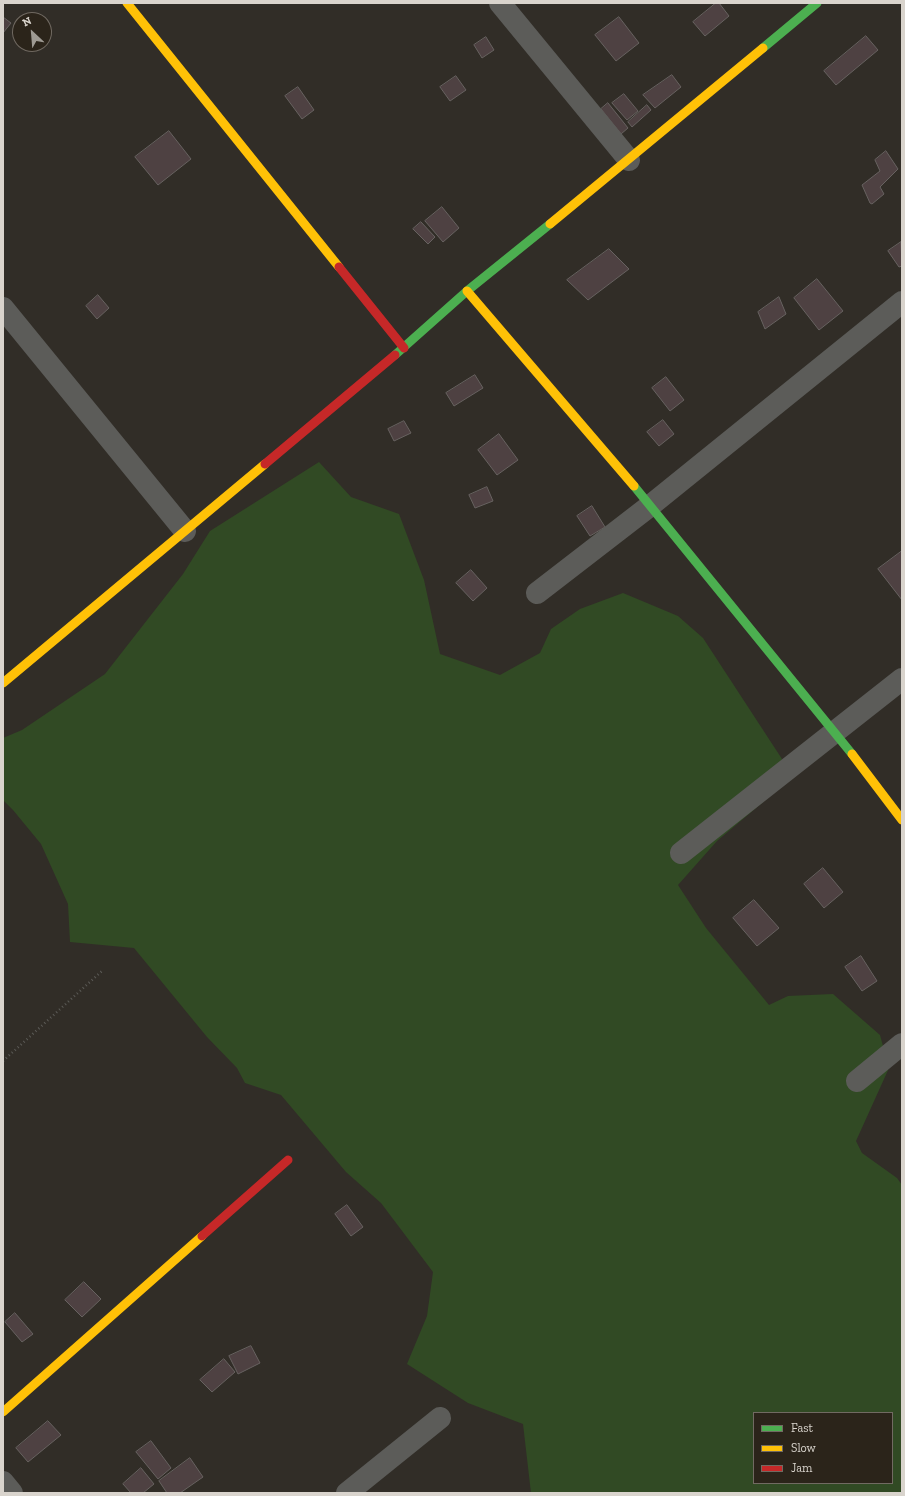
<!DOCTYPE html>
<html>
<head>
<meta charset="utf-8">
<style>
	body { margin:0 }
	#map { position:relative; width:905px; height:1496px; overflow:hidden; background:#312d27; font-family:"Zilla Slab",serif }
	canvas { display:block }
	.frame { position:absolute; inset:0; border:4px solid #d9d4cd; pointer-events:none }
	.legend { position:absolute; left:753px; top:1412px; width:140px; height:72px; box-sizing:border-box; background:#2b241a; border:1px solid #716a62; margin:0; padding:5px 7px; list-style:none; font-size:12px; color:#d9d4cd }
	.legend li { display:flex; align-items:center; gap:8px; height:20px }
	.legend b { width:20px; border:1px solid #716a62 }
	.north { position:absolute; left:12px; top:12px; width:40px; height:40px; box-sizing:border-box; background:#2b241a; border:1px solid #716a62; border-radius:50%; rotate:334deg; font-size:11px; font-weight:700; line-height:16px; text-align:center; color:#d9d4cd }
	.north::after { content:''; display:block; margin:auto; width:14px; height:18px; background:#9e9a93; clip-path:polygon(50% 0,100% 100%,50% 72%,0 100%) }
</style>
</head>
<body>
<div id="map">
<canvas width="905" height="1496"></canvas>
<div class="frame"></div>
<ul class="legend">
<li><b style="height:5px;background:#4caf50"></b>Fast</li>
<li><b style="height:5px;background:#ffc107"></b>Slow</li>
<li><b style="height:5px;background:#c62828"></b>Jam</li>
</ul>
<div class="north">N</div>
</div>
<script>
const ctx = document.querySelector('canvas').getContext('2d');
ctx.lineJoin = 'round';
function fillPath(path, color) { ctx.fillStyle = color; ctx.fill(path, 'evenodd'); }
function trace(path, color, width, dash) { ctx.strokeStyle = color; ctx.lineWidth = width; ctx.lineCap = dash ? 'butt' : 'round'; ctx.setLineDash(dash || []); ctx.stroke(path); }
const green = new Path2D(`
	M319,462L351,497L399,514L424,580L440,654L500,675L540,653L551,629L580,609L623,593L678,616L703,638L782,759L775,792L717,841L678,885L706,928L769,1005L788,996L833,994L880,1035L889,1068L856,1141L862,1153L897,1178L902,1185V1493H531L523,1424L468,1403L407,1364L427,1316L433,1272L381,1203L346,1172L281,1095L245,1083L237,1068L207,1037L134,948L70,942L68,904L41,844L13,810L3,800V738L22,730L105,674L183,574L210,531ZM754,1413H892V1483H754Z`);
const building = new Path2D(`
	M716,3H719L729,16L705,36L693,22Z
	M3,17L11,23L3,33Z
	M619,17L639,43L616,61L595,35Z
	M866,36L878,50L836,85L824,71Z
	M486,37L494,50L482,58L474,45Z
	M672,75L681,87L655,108L643,95Z
	M456,76L466,90L450,101L440,87Z
	M298,87L314,110L302,119L285,96Z
	M624,94L638,111L627,120L612,103Z
	M608,103L628,128L621,134L601,109Z
	M647,105L651,110L632,127L628,122Z
	M169,131L191,159L158,185L135,157Z
	M886,151L898,169L880,187L884,194L872,204L870,203L862,185L880,171L875,160Z
	M442,207L459,228L443,242L425,221Z
	M421,222L435,237L428,244L413,229Z
	M901,242L902,266L899,267L888,251Z
	M609,249L629,269L588,300L567,280Z
	M817,279L843,311L819,330L794,298Z
	M98,295L109,308L97,319L86,306Z
	M779,297L786,314L765,329L758,312Z
	M475,375L483,388L454,406L446,393Z
	M666,377L684,400L670,411L652,388Z
	M663,420L674,434L659,446L647,432Z
	M404,421L411,433L394,441L388,429Z
	M499,434L518,460L497,475L478,450Z
	M487,487L493,501L475,508L469,495Z
	M592,506L605,527L590,536L577,516Z
	M902,551V600L878,569Z
	M471,570L487,588L473,601L456,583Z
	M823,868L843,892L824,908L804,884Z
	M754,900L779,928L757,946L733,918Z
	M861,956L877,981L862,991L845,967Z
	M347,1205L363,1227L351,1236L335,1214Z
	M84,1282L101,1299L82,1317L65,1300Z
	M15,1313L33,1334L22,1342L5,1322Z
	M251,1346L260,1363L238,1374L229,1356Z
	M224,1359L235,1372L212,1392L200,1380Z
	M48,1421L61,1435L28,1462L16,1448Z
	M151,1441L171,1468L158,1479L136,1452Z
	M190,1458L203,1477L180,1493H167L159,1481Z
	M141,1468L154,1484L143,1493H131L123,1484Z`);
const path = new Path2D(`
	M3,1061L102,971`);
const street = new Path2D(`
	M500,3L629,160
	M3,308L185,531
	M537,593L651,505L902,302
	M681,853L902,679
	M857,1081L902,1044
	M3,1482L12,1493
	M347,1493L440,1418`);
const fast = new Path2D(`
	M763,48L817,3
	M395,355L467,291L550,224
	M634,486L852,754`);
const slow = new Path2D(`
	M127,3L339,267
	M550,224L763,48
	M467,291L634,486
	M3,683L265,464
	M852,754L902,820
	M3,1412L202,1236`);
const jam = new Path2D(`
	M339,267L404,348
	M265,464L395,355
	M202,1236L288,1160`);
fillPath(green, '#314a24');
fillPath(building, '#4e4142');
trace(building, '#676260', 1);
trace(path, '#5c5b57', 2.5, [1, 3]);
trace(street, '#5c5c59', 22);
trace(fast, '#4caf50', 9);
trace(slow, '#ffc107', 9);
trace(jam, '#c62828', 9);
</script>
</body>
</html>
